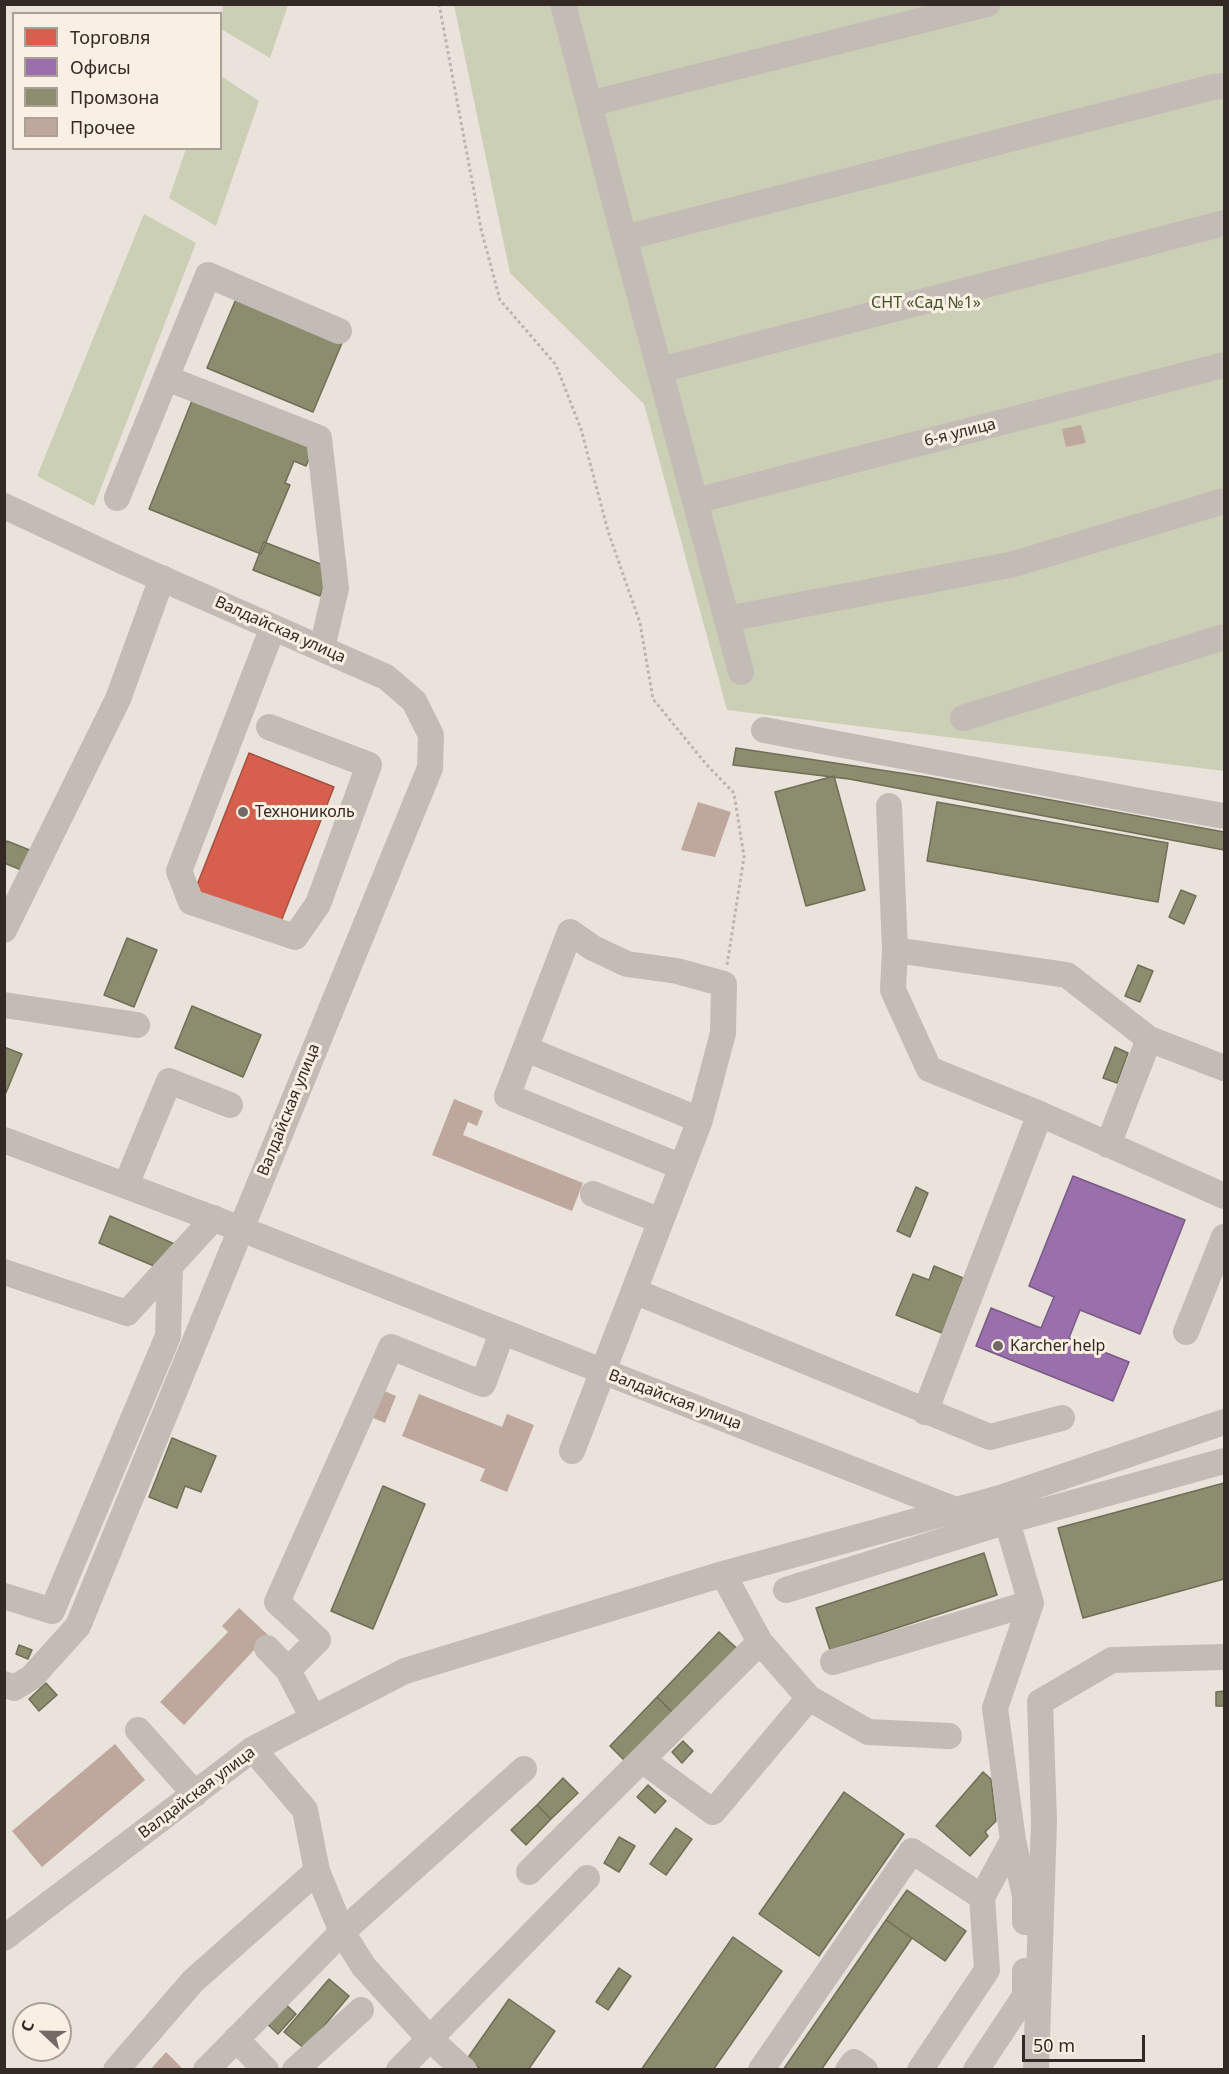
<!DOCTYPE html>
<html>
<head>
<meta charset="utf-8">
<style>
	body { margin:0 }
	#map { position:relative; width:1229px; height:2074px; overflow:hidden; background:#eae3dc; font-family:"Noto Sans",sans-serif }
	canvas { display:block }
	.frame { position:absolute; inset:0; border:6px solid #332925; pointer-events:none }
	.legend { position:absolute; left:12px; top:12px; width:210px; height:138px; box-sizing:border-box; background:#f9efe2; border:2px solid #aaa096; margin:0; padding:8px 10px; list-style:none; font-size:18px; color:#332925 }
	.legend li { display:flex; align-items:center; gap:12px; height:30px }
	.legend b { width:30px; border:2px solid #aaa096 }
	.north { position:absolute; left:12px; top:2002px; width:60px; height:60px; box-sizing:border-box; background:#f9efe2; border:2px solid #aaa096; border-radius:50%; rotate:292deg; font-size:16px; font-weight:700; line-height:24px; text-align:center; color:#332925 }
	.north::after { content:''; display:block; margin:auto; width:21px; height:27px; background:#736a65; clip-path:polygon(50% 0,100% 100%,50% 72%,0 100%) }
	.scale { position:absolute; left:1022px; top:2035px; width:123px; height:27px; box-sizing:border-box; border:3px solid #332925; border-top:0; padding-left:8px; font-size:18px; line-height:21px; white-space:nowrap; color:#332925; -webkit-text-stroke:4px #f9efe2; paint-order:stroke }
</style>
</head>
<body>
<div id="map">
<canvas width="1229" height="2074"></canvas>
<div class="frame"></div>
<ul class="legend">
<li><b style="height:16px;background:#d6604d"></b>Торговля</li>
<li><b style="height:16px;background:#9970ab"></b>Офисы</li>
<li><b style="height:16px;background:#8c8c6e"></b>Промзона</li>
<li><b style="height:16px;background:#bea79d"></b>Прочее</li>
</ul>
<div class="north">С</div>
<div class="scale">50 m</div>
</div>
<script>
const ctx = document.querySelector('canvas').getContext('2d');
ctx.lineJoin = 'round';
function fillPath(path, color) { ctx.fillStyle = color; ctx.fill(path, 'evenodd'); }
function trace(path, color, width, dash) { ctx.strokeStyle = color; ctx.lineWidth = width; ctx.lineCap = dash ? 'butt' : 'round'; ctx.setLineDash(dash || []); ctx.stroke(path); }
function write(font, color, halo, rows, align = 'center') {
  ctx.font = font + ' "Noto Sans",sans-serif'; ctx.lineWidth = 6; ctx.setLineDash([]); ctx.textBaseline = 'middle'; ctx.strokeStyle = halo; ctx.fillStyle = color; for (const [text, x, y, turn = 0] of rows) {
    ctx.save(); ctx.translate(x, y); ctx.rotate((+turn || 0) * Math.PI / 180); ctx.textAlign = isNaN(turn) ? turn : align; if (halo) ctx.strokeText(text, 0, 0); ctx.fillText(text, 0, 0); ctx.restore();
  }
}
const green = new Path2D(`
	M223,5H288L270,58L221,29Z
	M454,5H1224V771L727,710L644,404L510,273Z
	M221,76L259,101L216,226L169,198L186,149L220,148Z
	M144,214L196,243L94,506L37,476Z`);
const shops = new Path2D(`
	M249,753L334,787L280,924L195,890Z`);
const offices = new Path2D(`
	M1073,1176L1185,1220L1140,1334L1080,1310L1069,1338L1129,1362L1113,1401L976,1346L991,1308L1041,1328L1054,1297L1029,1286Z`);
const industry = new Path2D(`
	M236,299L342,343L313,412L207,368Z
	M193,398L314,447L306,466L294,461L285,483L290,485L261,554L149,509Z
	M264,542L331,568L320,596L253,570Z
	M736,748L927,777L1224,832V850L849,779L733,765Z
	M834,776L865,890L806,906L775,792Z
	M937,802L1168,843L1158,902L927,861Z
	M7,841L32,851L24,871L4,863V847Z
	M1181,890L1196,896L1184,924L1169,917Z
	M127,938L157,950L134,1007L104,995Z
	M1138,965L1153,971L1140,1002L1125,996Z
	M192,1006L261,1035L243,1077L175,1048Z
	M4,1047L22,1054L5,1095H4Z
	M1115,1047L1128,1053L1117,1083L1103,1078Z
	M916,1187L928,1193L910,1237L897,1231Z
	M110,1216L177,1245L166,1271L99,1243Z
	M934,1266L963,1278L942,1333L896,1315L913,1274L929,1280Z
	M172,1438L216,1456L201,1492L185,1486L177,1508L149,1497Z
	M1224,1483V1579L1083,1618L1058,1528Z
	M383,1486L425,1504L373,1629L331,1611Z
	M984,1553L997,1595L830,1650L816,1608Z
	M719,1632L742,1653L679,1719L657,1697Z
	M19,1645L32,1650L28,1659L16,1654Z
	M46,1683L57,1695L39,1711L29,1699Z
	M1224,1691V1706H1216V1692Z
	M657,1697L679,1719L632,1768L610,1746Z
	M683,1741L693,1751L682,1763L672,1752Z
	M983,1772L991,1779L996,1821L985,1832L988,1836L970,1856L936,1826Z
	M563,1778L578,1793L551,1819L537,1805Z
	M648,1785L666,1801L655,1813L637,1797Z
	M844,1792L904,1834L819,1956L759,1914Z
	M537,1805L551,1819L526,1845L511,1830Z
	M676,1828L692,1839L666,1875L650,1864Z
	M619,1837L635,1846L619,1872L604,1863Z
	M907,1890L966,1931L945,1961L886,1920Z
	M886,1920L912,1938L821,2070H783Z
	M733,1937L782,1971L713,2070H641Z
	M619,1968L631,1976L608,2010L596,2002Z
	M329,1979L349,1996L305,2049L284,2032Z
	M280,1999L296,2014L278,2034L262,2019Z
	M509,1999L555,2031L528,2070H482L467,2059Z`);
const building = new Path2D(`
	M1081,425L1086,443L1066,447L1062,429Z
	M698,802L731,812L715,857L681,850Z
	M454,1099L483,1111L477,1126L468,1122L463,1135L583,1183L572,1211L432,1155Z
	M382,1390L396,1396L385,1423L371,1417Z
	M419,1394L502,1427L507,1414L534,1425L507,1492L480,1481L485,1469L402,1436Z
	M239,1608L268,1635L184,1725L160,1702L228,1632L222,1626Z
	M115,1744L145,1780L42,1867L12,1831Z
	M166,2052L184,2070H150Z`);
const path = new Path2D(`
	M439,4L481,229L500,300L556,365L581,429L608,531L640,623L653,699L706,764L734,793L744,857L727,965`);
const minor = new Path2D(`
	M563,4L621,226L741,672
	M589,104L987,4
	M624,238L1213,87L1224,86
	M660,370L1224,223
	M166,378L319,438L336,588L322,648
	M117,498L208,275L339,331
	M695,501L1224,365
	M4,506L122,561L386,677L414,701L431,735L430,768L241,1229L956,1510
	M727,619L1014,564L1224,501
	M963,718L1224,637
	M269,727L369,765L318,904L295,937L191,902L179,871L273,627
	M764,730L1145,802L1224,816
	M889,806L895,950L893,990L929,1069L1040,1114L1224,1196
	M4,930L118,699L162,578
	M895,950L1067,975L1149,1039L1224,1068
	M4,1005L137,1025
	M526,1049L700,1120
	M4,1140L241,1229L78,1626L32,1677L14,1688L4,1684
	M1108,1145L1149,1039
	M126,1185L169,1081L230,1105
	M593,1194L661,1221
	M4,1272L127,1313L214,1218
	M634,1291L990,1437L1062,1418
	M1186,1332L1224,1237
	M925,1412L1040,1114
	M572,1451L700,1120L723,1033L724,984L677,971L627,964L593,948L570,932L507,1096L682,1167
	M723,1574L760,1642L809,1698L868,1732L949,1736
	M786,1590L1007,1521L1224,1461
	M4,1596L52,1611L168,1336L170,1266
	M267,1648L288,1670L313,1718
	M833,1662L1031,1603
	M288,1670L318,1640L277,1602L391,1347L483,1384L502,1333
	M138,1730L195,1794
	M253,1749L305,1810L317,1871L342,1932L364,1967L429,2038L464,2070
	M642,1760L713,1812L809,1698
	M1013,1840L1025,1896V1922
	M529,1872L760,1642
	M4,1938L253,1749L405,1671L723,1574L1000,1498L1224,1422
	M236,2039L266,2070
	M116,2070L193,1981L317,1871
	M206,2070L342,1932L524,1769
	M295,2070L361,2010
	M399,2070L587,1878
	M761,2070L912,1851L982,1897
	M848,2070L854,2062L865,2070
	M920,2070L987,1970L982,1897L1013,1840L995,1708L1031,1603L1000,1498
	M976,2070L1025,1996V1971
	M1036,2070L1044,1821L1040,1702L1112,1660L1224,1657`);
const markers = [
	[243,812,6,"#736a65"],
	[998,1346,6,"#736a65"]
];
const parkNames = [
	["СНТ «Сад №1»",926,303]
];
const streetNames = [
	["6-я улица",960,433,-14],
	["Валдайская улица",280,630,24],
	["Валдайская улица",289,1110,-68],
	["Валдайская улица",675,1400,21],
	["Валдайская улица",197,1793,-37]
];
const poiNames = [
	["Технониколь",255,812],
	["Karcher help",1010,1346]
];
fillPath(green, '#cbcfb6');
fillPath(shops, '#d6604d');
trace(shops, '#a55041', 1.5);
fillPath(offices, '#9970ab');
trace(offices, '#7a5b83', 1.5);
fillPath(industry, '#8c8c6e');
trace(industry, '#716e58', 1.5);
fillPath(building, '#bea79d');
trace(path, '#bcb4ae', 3, [3, 3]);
trace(minor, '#c3bcb6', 26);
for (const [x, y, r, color] of markers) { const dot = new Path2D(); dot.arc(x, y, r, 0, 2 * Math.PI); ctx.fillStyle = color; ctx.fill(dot); trace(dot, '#f9efe2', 2); }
write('16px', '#425129', '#f9efe2', parkNames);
write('16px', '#332925', '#f9efe2', streetNames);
write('16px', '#332925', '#f9efe2', poiNames, 'left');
</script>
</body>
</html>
